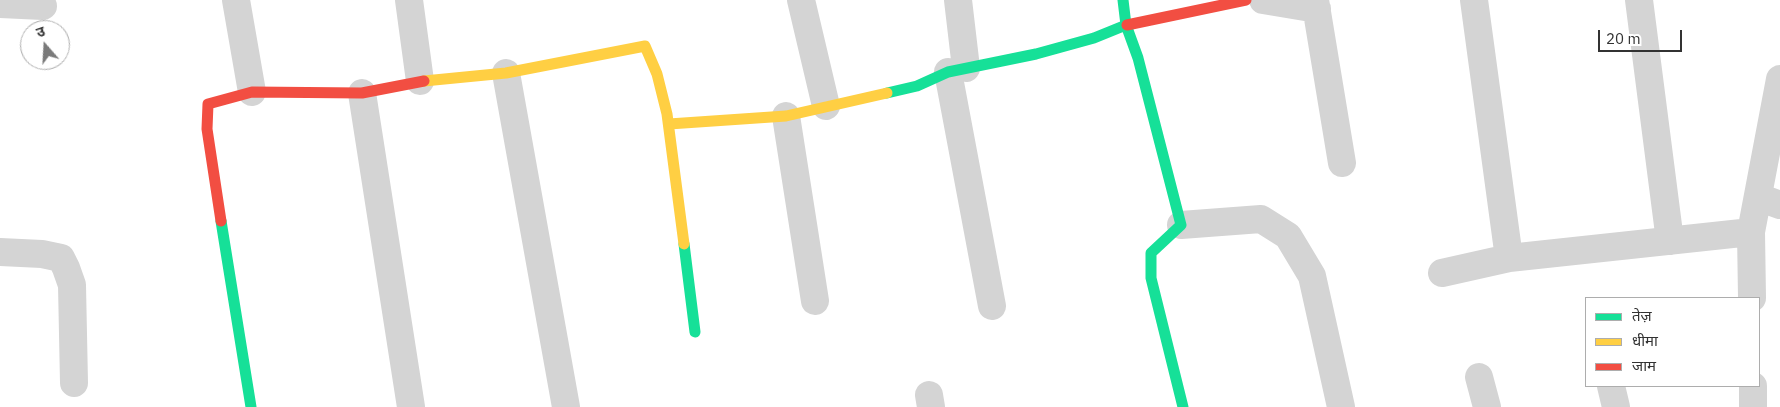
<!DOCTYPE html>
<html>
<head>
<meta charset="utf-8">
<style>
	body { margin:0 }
	#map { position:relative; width:1780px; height:407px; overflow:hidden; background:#fff; font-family:"IBM Plex Sans","Noto Sans Devanagari",sans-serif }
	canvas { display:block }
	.legend { position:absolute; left:1585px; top:297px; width:175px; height:90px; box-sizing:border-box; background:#fff; border:1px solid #adadad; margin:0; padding:6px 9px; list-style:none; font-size:15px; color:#323232 }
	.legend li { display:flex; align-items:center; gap:10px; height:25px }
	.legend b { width:25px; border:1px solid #adadad }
	.north { position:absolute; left:20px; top:20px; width:50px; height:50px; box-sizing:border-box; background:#fff; border:1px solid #adadad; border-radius:50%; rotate:341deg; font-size:14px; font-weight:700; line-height:20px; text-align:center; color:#323232 }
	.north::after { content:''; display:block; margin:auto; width:18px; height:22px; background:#7a7a7a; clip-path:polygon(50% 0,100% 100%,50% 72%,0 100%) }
	.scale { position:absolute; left:1598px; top:30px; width:84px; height:22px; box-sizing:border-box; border:2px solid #323232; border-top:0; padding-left:6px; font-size:15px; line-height:18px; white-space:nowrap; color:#323232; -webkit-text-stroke:4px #fff; paint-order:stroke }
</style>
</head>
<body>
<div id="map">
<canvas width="1780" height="407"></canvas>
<ul class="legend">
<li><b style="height:6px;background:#16e098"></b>तेज़</li>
<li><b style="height:6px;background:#ffcf43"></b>धीमा</li>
<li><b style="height:6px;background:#f24e42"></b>जाम</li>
</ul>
<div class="north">उ</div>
<div class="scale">20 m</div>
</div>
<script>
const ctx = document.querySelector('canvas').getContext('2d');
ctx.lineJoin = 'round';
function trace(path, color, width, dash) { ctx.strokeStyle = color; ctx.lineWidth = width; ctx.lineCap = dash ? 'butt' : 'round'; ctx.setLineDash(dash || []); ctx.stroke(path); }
const street = new Path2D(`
	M236,0L252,92
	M409,0L420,81
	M801,0L826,106
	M958,0L966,68
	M1263,0L1317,9
	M1315,0L1342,163
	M1474,0L1509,258
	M1639,0L1670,241
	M0,4L43,6
	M948,72L992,306
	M506,73L566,407
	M362,93L411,407
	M786,116L815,301
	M1758,197L1780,205
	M1181,225L1261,219L1288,236L1312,276L1341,407
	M0,252L42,254L61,258L66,268L72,285L74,383
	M1442,273L1509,258L1751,232
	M1752,298L1751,232L1780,79
	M1479,377L1487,407
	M1611,386L1616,407
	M1753,386V407
	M929,395L931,407`);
const fast = new Path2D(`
	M1127,25H1126L1138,58L1181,225L1151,253V278L1183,407
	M887,93L917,86L948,72L1036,54L1094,38L1126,25L1123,0
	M221,221L251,407
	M684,244L695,332`);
const slow = new Path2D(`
	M424,81L506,73L645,46L657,74L667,114L684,244
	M669,124L786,116L887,93`);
const jam = new Path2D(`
	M1127,25L1246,0
	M221,221L207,129L208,104L252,92L362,93L424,81`);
trace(street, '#d4d4d4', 28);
trace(fast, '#16e098', 11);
trace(slow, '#ffcf43', 11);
trace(jam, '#f24e42', 11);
</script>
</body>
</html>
